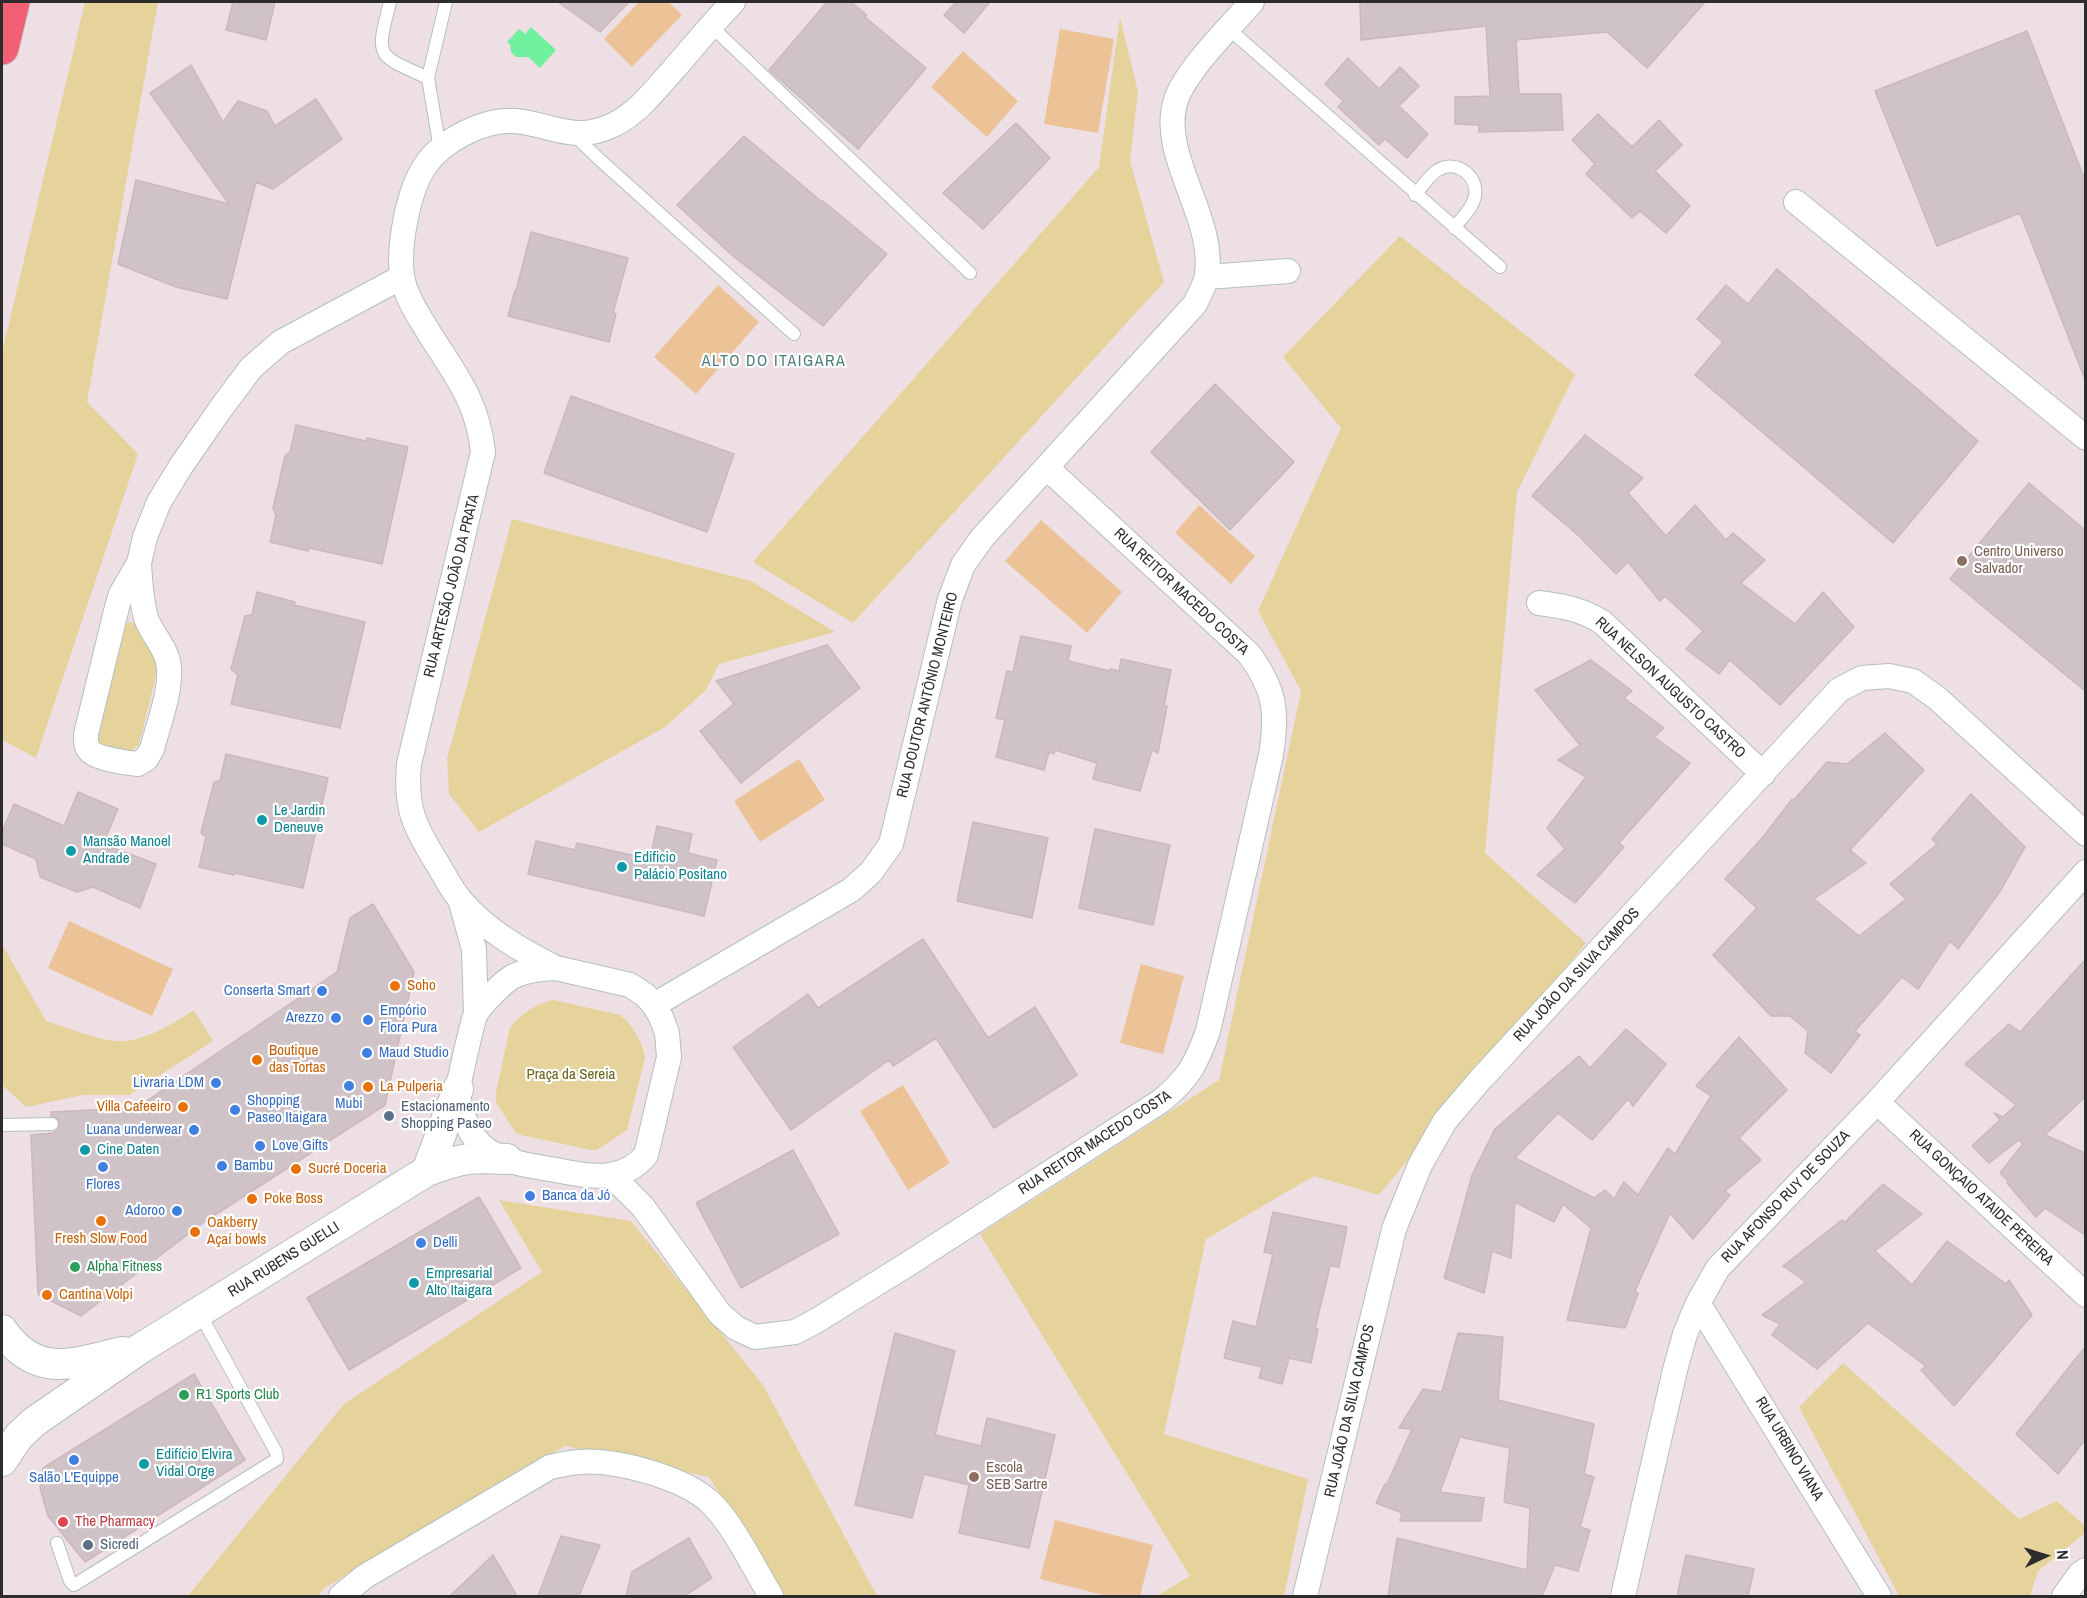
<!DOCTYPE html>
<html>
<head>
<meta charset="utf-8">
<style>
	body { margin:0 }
	#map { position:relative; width:2087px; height:1598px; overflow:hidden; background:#eedfe4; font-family:"Archivo Narrow",sans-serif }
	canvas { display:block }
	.frame { position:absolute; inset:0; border:3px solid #2c2c2c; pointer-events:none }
	.north { position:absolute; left:2015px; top:1526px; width:60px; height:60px; -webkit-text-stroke:4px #fff; paint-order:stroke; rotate:86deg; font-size:16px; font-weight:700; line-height:24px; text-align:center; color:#2c2c2c }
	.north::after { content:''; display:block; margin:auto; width:21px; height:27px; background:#2c2c2c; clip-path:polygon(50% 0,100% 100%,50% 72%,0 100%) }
</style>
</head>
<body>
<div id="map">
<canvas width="2087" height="1598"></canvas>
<div class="frame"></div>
<div class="north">N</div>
</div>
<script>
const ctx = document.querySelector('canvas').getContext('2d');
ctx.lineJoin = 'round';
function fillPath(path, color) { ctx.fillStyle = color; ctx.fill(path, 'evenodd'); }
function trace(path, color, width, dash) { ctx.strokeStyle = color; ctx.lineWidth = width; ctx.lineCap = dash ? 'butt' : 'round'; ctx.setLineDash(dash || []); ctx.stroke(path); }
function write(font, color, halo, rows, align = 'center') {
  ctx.font = font + ' "Archivo Narrow",sans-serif'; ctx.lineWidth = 4.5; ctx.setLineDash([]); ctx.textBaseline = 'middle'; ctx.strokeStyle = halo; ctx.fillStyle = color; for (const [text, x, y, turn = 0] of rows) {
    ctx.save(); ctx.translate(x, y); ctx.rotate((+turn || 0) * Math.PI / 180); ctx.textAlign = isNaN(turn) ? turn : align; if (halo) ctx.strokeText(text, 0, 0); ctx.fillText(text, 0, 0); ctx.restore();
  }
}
const green = new Path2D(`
	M85,2H158L87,402L138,454L36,758L2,740V353Z
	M1120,17L1138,92L1130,161L1164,282L853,623L753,562L1099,167Z
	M1400,236L1575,374L1517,492L1485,853L1586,943L1379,1195L1314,1176L1206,1239L1164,1434L1308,1479L1284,1596H1157L1190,1576L980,1234L1219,1080L1301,691L1258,611L1341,428L1283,357Z
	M512,519L751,581L835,632L719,664L706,690L665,727L479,832L449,794L447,759Z
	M126,622L136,623L156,658L158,667L139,745L131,751L100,745L95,738L119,625Z
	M2,944L46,1021C69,1028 103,1043 127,1041C150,1038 176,1022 194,1010L213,1041L129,1095H83L26,1107L2,1085Z
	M554,1000L620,1015C632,1023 644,1045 645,1058L627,1130L597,1150H591L521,1135L515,1132L496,1102V1092L510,1028C518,1016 539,1002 554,1000Z
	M499,1200L631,1221L763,1385L877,1596H784L709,1477L565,1446L323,1589L318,1596H188L344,1404L542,1272Z
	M1843,1363L2019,1519L2057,1501L2085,1526V1533L2038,1571L2030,1596H1899L1799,1407Z`);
const pitch = new Path2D(`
	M639,2H669L682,15L632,67L604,39Z
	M1060,29L1114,39L1098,133L1044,124Z
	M963,51L1018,101L987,137L931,87Z
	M718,285L759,322L696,394L654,357Z
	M1199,505L1255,556L1231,584L1175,533Z
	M1041,520L1122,592L1087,633L1005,561Z
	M799,759L825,800L760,842L734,801Z
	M69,921L173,969L152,1016L48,968Z
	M1141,964L1184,976L1163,1054L1120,1043Z
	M903,1085L950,1163L908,1190L860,1111Z
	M1055,1520L1153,1545L1140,1596H1107L1040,1579Z`);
const water = new Path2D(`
	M531,27L556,50L540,68L528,57H516L511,52L510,44L507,42L519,29L525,34Z`);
const building = new Path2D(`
	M233,2H275L266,40L226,30Z
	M558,2H629L600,32Z
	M827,2H851L867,15L865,17L926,68L858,149L769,70Z
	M956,2H990L964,33L944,15Z
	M1360,2H1705L1647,68L1607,32L1516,40L1519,94H1561L1563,130L1479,132V125L1455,124V97L1490,96L1486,26L1361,40Z
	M2027,31L2085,180V377H2084L2020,213L1937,246L1875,91Z
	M1348,58L1379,89L1400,67L1419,86L1399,106L1428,134L1407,158L1385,139L1379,145L1338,107L1343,101L1325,84Z
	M191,65L223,122L238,101L267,111L275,126L316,99L342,139L273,189L256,182L227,299L176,287L118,264L136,180L229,204L150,93Z
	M1598,114L1632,147L1659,120L1682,145L1655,171L1690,206L1666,233L1640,211L1632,218L1586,174L1595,164L1572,140Z
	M1016,123L1050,158L983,229L943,193Z
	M744,136L822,202L823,201L887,254L823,326L733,256L677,205Z
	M531,232L628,258L613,313L616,314L609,342L508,316L515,290L516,291Z
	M1777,269L1978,441L1893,543L1695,375L1723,342L1697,319L1726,285L1748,304Z
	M1215,384L1294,462L1230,530L1151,452Z
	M571,396L734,454L707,532L544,473Z
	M296,425L366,441L367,438L408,447L382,564L309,548L308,551L270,542L276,515L273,508L285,456L290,452Z
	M1585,435L1643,478L1628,493L1666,536L1695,505L1726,540L1733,533L1765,560L1741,583L1795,624L1823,592L1854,627L1780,705L1730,660L1719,674L1686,649L1703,631L1665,596L1660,601L1628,562L1616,574L1579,536L1532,496Z
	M2029,483L2085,530V691L1950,579Z
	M257,592L295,602L294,605L365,622L340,728L231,704L238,675L231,669L245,616L252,615Z
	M1021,636L1071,646L1068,661L1110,671V669L1119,671L1121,659L1171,670L1164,706H1167L1158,753L1152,750L1140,791L1093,779L1097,763L1055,750L1054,754L1049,752L1044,770L996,757L1005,720L996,718L1007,671L1013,672Z
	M827,645L860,688L741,783L700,731L734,704L716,681Z
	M1591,660L1632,691L1624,698L1664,728L1654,737L1690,763L1619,843L1624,847L1575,903L1537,875L1565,849L1547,828L1586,777L1558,760L1580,745L1535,690Z
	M1885,733L1924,770L1850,850L1866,863L1814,899L1859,936L1906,899L1890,884L1937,844L1932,839L1971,794L2025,847L2001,890L1958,949L1950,941L1918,989L1902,977L1855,1031L1860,1035L1831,1073L1805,1053L1808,1031L1790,1016H1771L1713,955L1757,908L1725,879L1763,837L1792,799L1793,801L1827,762L1847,764Z
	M226,754L328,778L303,888L235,873L234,875L199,867L206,837L201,833L214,782L220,781Z
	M78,792L118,809L103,844L156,864L140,908L93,887L77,892L40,877L36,859L2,844V832L14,804L64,826Z
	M973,822L1048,838L1032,918L957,901Z
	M657,826L692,834L688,853L717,860L704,916L528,874L536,841L575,850L577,843L650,859Z
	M1095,829L1170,845L1153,925L1079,908Z
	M373,904L414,972L385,1105L204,1222L81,1316L38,1294L31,1135L53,1133L59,1128V1120L51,1116V1112L136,1108L337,972L350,918Z
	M923,939L988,1038L1035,1007L1077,1075L994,1128L936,1038L893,1066L889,1060L791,1130L733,1047L808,994L818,1008Z
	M2085,960V1097L2045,1135L2085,1153V1235L2045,1208L2036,1217L2007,1183L2009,1182L2000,1173L2023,1144L2019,1140L1989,1163L1972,1146L2000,1120L1994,1113L2003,1117L2016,1105L1965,1064L2009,1024L2020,1032Z
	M1626,1029L1666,1064L1633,1106L1628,1099L1592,1140L1558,1113L1515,1158L1594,1198L1605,1190L1614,1199L1624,1182L1638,1195L1668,1148L1675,1154L1711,1096L1696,1086L1739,1037L1787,1090L1739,1138L1761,1160L1725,1191L1730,1195L1693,1239L1670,1213L1635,1291L1638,1294L1625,1328L1567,1320L1591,1228L1563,1204L1554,1222L1515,1202L1511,1258L1492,1251L1484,1293L1444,1278L1472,1175L1495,1129L1579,1056L1590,1068Z
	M793,1150L839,1234L741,1288L696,1203Z
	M1883,1184L1922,1214L1875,1251L1912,1285L1947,1241L2006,1284L2009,1280L2032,1315L1954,1406L1921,1370L1926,1366L1868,1323L1817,1369L1772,1335L1780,1324L1762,1315L1806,1282L1783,1266L1842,1220L1845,1222Z
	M479,1197L521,1268L349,1370L307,1298Z
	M1273,1212L1347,1227L1339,1267L1330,1266L1315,1329H1318L1311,1363L1289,1358L1282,1384L1259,1378L1262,1367L1224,1358L1233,1321L1256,1327L1273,1254L1264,1252Z
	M895,1333L955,1351L935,1435L981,1446L987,1418L1055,1435L1029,1548L959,1533L969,1485L924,1474L912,1518L855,1505Z
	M1458,1333L1503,1337L1498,1400L1594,1424L1584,1474L1594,1477L1580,1527L1590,1530L1578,1571L1555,1565L1542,1596H1388L1397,1538L1527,1570L1530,1508L1504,1502L1510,1448L1460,1437L1440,1492L1484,1498L1481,1521H1400L1402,1513L1376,1503L1385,1484H1387L1412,1429L1399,1428L1423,1389L1442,1392Z
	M2085,1347V1440L2058,1474L2016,1434Z
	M194,1374L245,1460L85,1562L48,1516L40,1488L43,1468Z
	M561,1536L600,1545L579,1596H538Z
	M689,1538L712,1578L684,1596H626L632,1572Z
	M493,1555L517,1596H450Z
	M1686,1555L1754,1569L1748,1596H1677Z`);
const service = new Path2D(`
	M390,2C376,58 375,54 428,78
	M711,26L970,273
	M1229,29L1500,267
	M574,135L600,160L794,334
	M440,149L428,78L446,2
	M1415,195C1422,187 1429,175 1438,170C1456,159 1479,176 1475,196C1473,208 1461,219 1454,228
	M2,1125L52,1124
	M57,1543L70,1581L74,1585L277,1459L276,1452L199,1312`);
const minor = new Path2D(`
	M1796,202L2086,438
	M1207,277L1288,271
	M139,563C140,581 141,600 146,618C152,635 168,649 169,668C171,692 158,726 152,749L146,759L138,764C127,763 99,759 91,752C85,747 86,740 86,734L117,607L121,594L139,563L145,537L159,502L181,466L219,411L251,368L281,342L402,277
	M1539,603C1563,606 1581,609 1602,622L1763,774
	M461,903L474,949L476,1014
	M556,968C522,951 487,931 462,902C452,891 445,876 437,863C414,826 405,808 409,764L483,452C478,402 455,374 429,333C419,316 405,296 402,276C398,246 408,191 425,166C442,140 484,119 515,121C552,124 573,144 613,125C638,113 655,90 673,70C693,47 712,24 733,2
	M556,968L630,985L645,995L654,1005L661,1017L667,1033L669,1057L646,1155C625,1180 596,1178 566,1172C539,1166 500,1165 480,1144C467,1130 458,1108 458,1089C459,1081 473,1019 476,1013C482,1004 502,983 512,977C525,970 542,969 556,968Z
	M654,1005L851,890L871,872L891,844L950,599L963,565L982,538L1195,304C1199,295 1206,284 1207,274C1215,216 1158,154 1176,100C1186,70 1230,27 1252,2
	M1877,1102L2086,1295
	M611,1175L643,1207L720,1314L736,1328L755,1337L795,1332L816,1321L908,1264L1161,1101C1189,1078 1196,1064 1208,1031L1271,755C1278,711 1275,690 1249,654L1047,468
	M1698,1303L1879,1596
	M341,1596L364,1577L550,1467C559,1465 568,1463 578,1462C614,1458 685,1478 711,1503C733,1524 755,1570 771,1596
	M1305,1596L1394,1229L1420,1165L1445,1121L1480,1080L1839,690L1862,678L1889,676L1913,681L1937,698L2086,834
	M1623,1596L1675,1370L1685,1334L1698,1303L1718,1268L1877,1102L2086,872
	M2064,1596L2080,1574L2086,1570`);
const tertiary = new Path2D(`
	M427,1171L458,1089
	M2,1330C37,1380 73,1363 123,1352
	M2,1461L19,1436L34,1422L141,1348L427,1171C461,1158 471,1157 507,1159`);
const primary = new Path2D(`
	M2,48L13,2`);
const markers = [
	[1962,561,6,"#8d6e63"],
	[262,820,6,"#0f9aa8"],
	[71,851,6,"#0f9aa8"],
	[622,867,6,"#0f9aa8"],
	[395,986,6,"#e8710a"],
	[322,991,6,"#3f7fe0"],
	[336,1018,6,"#3f7fe0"],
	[368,1020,6,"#3f7fe0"],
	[367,1053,6,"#3f7fe0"],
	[257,1060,6,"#e8710a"],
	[216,1083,6,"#3f7fe0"],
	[349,1086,6,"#3f7fe0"],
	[368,1087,6,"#e8710a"],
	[183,1107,6,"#e8710a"],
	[235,1110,6,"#3f7fe0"],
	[389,1116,6,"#5c6f8a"],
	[194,1130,6,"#3f7fe0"],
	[260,1146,6,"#3f7fe0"],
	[85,1150,6,"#0f9aa8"],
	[222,1166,6,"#3f7fe0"],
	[103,1167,6,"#3f7fe0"],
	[296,1169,6,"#e8710a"],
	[530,1196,6,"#3f7fe0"],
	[252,1199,6,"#e8710a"],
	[177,1211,6,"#3f7fe0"],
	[101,1221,6,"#e8710a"],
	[195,1232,6,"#e8710a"],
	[421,1243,6,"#3f7fe0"],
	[75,1267,6,"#2e9e5b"],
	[414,1283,6,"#0f9aa8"],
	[47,1295,6,"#e8710a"],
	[184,1395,6,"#2e9e5b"],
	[74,1460,6,"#3f7fe0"],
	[144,1464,6,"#0f9aa8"],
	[974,1477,6,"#8d6e63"],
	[63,1522,6,"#e0444e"],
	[88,1545,6,"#5c6f8a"]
];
const educationNames = [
	["Centro Universo",1974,552],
	["Salvador",1974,569],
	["Escola",986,1468],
	["SEB Sartre",986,1485]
];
const streetNames = [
	["RUA ARTESÃO JOÃO DA PRATA",452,586,-76],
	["RUA REITOR MACEDO COSTA",1181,592,43],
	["RUA NELSON AUGUSTO CASTRO",1670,688,43],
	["RUA DOUTOR ANTÔNIO MONTEIRO",928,695,-76],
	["RUA JOÃO DA SILVA CAMPOS",1577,975,-47],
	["RUA REITOR MACEDO COSTA",1095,1143,-33],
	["RUA AFONSO RUY DE SOUZA",1786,1197,-46],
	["RUA GONÇAIO ATAIDE PEREIRA",1981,1198,43],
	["RUA RUBENS GUELLI",284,1260,-32],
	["RUA JOÃO DA SILVA CAMPOS",1350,1411,-77],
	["RUA URBINO VIANA",1789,1449,59]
];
const cultureNames = [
	["Le Jardin",274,811],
	["Deneuve",274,828],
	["Mansão Manoel",83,842],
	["Andrade",83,859],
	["Edificio",634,858],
	["Palácio Positano",634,875],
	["Cine Daten",97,1150],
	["Empresarial",426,1274],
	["Alto Itaigara",426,1291],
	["Edifício Elvira",156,1455],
	["Vidal Orge",156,1472]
];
const foodNames = [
	["Soho",407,986],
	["Boutique",269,1051],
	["das Tortas",269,1068],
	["La Pulperia",380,1087],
	["Villa Cafeeiro",171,1107,"right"],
	["Sucré Doceria",308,1169],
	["Poke Boss",264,1199],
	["Oakberry",207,1223],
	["Açaí bowls",207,1240],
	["Fresh Slow Food",101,1239,"center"],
	["Cantina Volpi",59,1295]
];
const shopNames = [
	["Conserta Smart",310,991,"right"],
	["Empório",380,1011],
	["Flora Pura",380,1028],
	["Arezzo",324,1018,"right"],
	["Maud Studio",379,1053],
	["Livraria LDM",204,1083,"right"],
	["Shopping",247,1101],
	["Paseo Itaigara",247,1118],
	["Mubi",349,1104,"center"],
	["Luana underwear",182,1130,"right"],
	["Love Gifts",272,1146],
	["Bambu",234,1166],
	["Flores",103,1185,"center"],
	["Banca da Jó",542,1196],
	["Adoroo",165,1211,"right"],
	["Delli",433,1243],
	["Salão L'Equippe",74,1478,"center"]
];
const parkNames = [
	["Praça da Sereia",571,1075]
];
const serviceNames = [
	["Estacionamento",401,1107],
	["Shopping Paseo",401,1124],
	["Sicredi",100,1545]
];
const leisureNames = [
	["Alpha Fitness",87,1267],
	["R1 Sports Club",196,1395]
];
const healthNames = [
	["The Pharmacy",75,1522]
];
const neighbourhoodNames = [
	["ALTO DO ITAIGARA",774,362]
];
fillPath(green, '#e5d39b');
fillPath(pitch, '#ecc397');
fillPath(water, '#71f09f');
fillPath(building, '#d0c3c7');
trace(building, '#cab8bd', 1.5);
trace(service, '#b2c0be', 14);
trace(minor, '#b2c0be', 26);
trace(tertiary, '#b2c0be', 32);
trace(primary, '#c4c4c4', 35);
trace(service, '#fff', 12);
trace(minor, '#fff', 24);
trace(tertiary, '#fff', 30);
trace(primary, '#f35f74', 33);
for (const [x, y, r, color] of markers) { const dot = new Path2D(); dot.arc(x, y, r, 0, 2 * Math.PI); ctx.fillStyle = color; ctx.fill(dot); trace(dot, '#fff', 2); }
write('15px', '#785e54', '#fff', educationNames, 'left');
write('15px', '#2c2c2c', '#fff', streetNames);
write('15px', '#0d838f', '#fff', cultureNames, 'left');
write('15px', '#c56008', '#fff', foodNames, 'left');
write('15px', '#366cbe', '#fff', shopNames, 'left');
write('15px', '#6c631a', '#fff', parkNames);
write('15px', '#4e5e75', '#fff', serviceNames, 'left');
write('15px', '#27864d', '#fff', leisureNames, 'left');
write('15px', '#be3a42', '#fff', healthNames, 'left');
ctx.letterSpacing = '1.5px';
write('16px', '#4b7e7a', '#fff', neighbourhoodNames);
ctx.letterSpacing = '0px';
</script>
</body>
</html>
